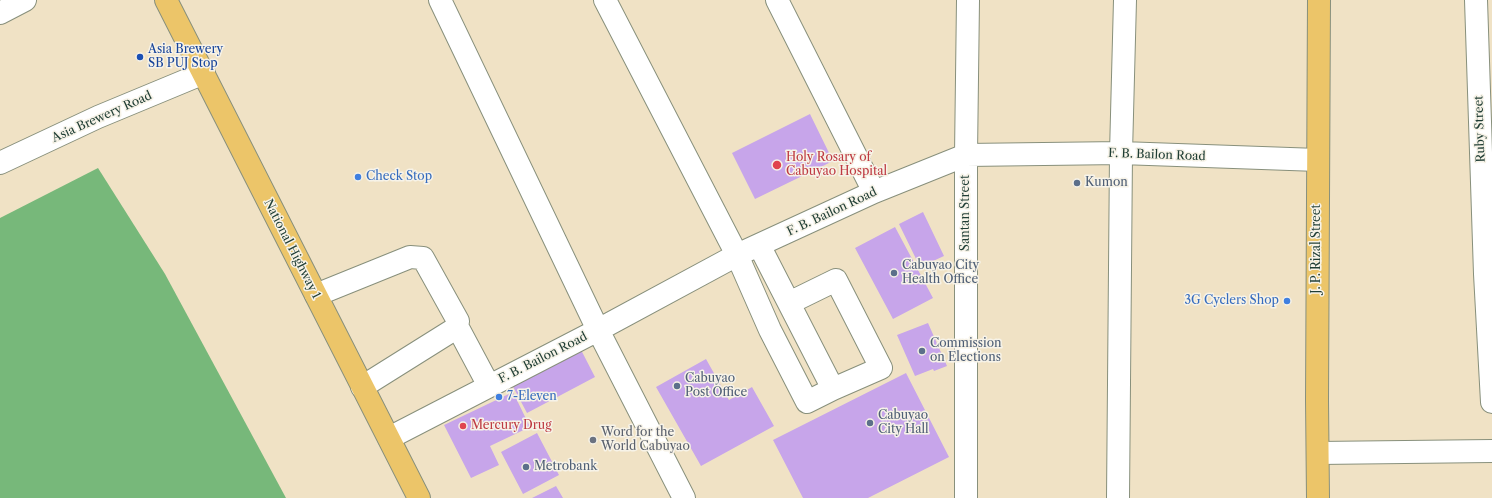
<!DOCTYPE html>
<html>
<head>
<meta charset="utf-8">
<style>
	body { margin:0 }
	canvas { display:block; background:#f0e2c5 }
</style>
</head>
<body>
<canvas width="1492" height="498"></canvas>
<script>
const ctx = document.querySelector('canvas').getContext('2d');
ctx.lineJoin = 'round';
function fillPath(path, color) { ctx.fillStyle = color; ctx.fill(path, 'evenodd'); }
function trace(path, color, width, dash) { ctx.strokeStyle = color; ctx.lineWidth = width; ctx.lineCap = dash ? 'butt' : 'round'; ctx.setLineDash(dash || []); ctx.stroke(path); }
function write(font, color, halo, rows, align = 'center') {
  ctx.font = font + ' "Libre Caslon Text",serif'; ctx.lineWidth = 3; ctx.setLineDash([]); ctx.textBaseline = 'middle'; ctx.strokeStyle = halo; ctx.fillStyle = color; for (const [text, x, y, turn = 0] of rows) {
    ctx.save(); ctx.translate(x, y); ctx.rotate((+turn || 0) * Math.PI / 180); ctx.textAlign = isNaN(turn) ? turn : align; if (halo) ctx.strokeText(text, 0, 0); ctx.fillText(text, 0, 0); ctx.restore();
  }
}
const forest = new Path2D(`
	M98,168L165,274L286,498H0V218Z`);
const building = new Path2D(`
	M810,114L833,161L755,199L732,153Z
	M923,212L944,256L920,267L899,224Z
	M895,227L933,298L893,319L855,248Z
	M928,323L947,366L934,371L933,369L915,376L897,335Z
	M579,346L595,377L527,413L510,381Z
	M706,359L729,400L752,387L774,426L701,466L656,387Z
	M906,373L949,457L868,498H803L773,440Z
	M513,392L530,427L490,446L499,465L471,478L444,425Z
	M537,433L559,475L523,494L501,452Z
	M556,486L563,498H532Z`);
const minor = new Path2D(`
	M440,0L598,330L684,498
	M605,0L737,255L770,330L807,402L833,389L881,368L836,280L789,303
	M777,0L874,192
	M1476,0L1485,274L1492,402
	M0,13L25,0
	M0,163L98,117L204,73
	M759,245L833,389
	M316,295L410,257L423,258L458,321L457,326L453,330L362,387
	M457,326L489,386
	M389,438L598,330L737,255L874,192L966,155L1121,153L1318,160
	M1318,453L1492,451
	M966,498V155L968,0
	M1118,498L1121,153L1125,0`);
const major = new Path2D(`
	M1318,498L1317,400L1319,0`);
const highway = new Path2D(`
	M166,0L419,498`);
const markers = [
	[140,57,4,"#1a4fb4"],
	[777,165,5,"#e0444e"],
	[358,177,4,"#3f7fe0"],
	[1077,183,4,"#5c6f8a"],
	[894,273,4,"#5c6f8a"],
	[1287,301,4,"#3f7fe0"],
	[922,351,4,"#5c6f8a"],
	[677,386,4,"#5c6f8a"],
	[499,397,4,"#3f7fe0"],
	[870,423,4,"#5c6f8a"],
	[463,426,4,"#e0444e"],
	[593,440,4,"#6b7280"],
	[526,467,4,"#5c6f8a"]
];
const transitNames = [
	["Asia Brewery",148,50],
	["SB PUJ Stop",148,64]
];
const streetNames = [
	["Asia Brewery Road",102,117,-24],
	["Ruby Street",1480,129,-92],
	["F. B. Bailon Road",1157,155,2],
	["F. B. Bailon Road",832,212,-25],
	["Santan Street",966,213,-90],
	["National Highway 1",292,249,63],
	["J. P. Rizal Street",1317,249,-90],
	["F. B. Bailon Road",543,358,-27]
];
const healthNames = [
	["Holy Rosary of",786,158],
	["Cabuyao Hospital",786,172],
	["Mercury Drug",471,426]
];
const shopNames = [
	["Check Stop",366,177],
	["3G Cyclers Shop",1279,301,"right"],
	["7-Eleven",507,397]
];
const serviceNames = [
	["Kumon",1085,183],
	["Cabuyao City",902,266],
	["Health Office",902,280],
	["Commission",930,344],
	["on Elections",930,358],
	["Cabuyao",685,379],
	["Post Office",685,393],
	["Cabuyao",878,416],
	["City Hall",878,430],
	["Metrobank",534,467]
];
const worshipNames = [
	["Word for the",601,433],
	["World Cabuyao",601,447]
];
fillPath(forest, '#77b87a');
fillPath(building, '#c7a5ea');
trace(minor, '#88907c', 24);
trace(major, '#88907c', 24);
trace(highway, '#88907c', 24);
trace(minor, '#fff', 22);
trace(major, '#ecc569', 22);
trace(highway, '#ecc569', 22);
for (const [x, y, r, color] of markers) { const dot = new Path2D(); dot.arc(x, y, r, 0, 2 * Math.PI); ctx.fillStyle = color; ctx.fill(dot); trace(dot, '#f7f3e8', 1.5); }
write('12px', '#164399', '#f7f3e8', transitNames, 'left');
write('12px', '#1f3d34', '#f7f3e8', streetNames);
write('12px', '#be3a42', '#f7f3e8', healthNames, 'left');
write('12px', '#366cbe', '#f7f3e8', shopNames, 'left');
write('12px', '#4e5e75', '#f7f3e8', serviceNames, 'left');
write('12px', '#5b616d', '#f7f3e8', worshipNames, 'left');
</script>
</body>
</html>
